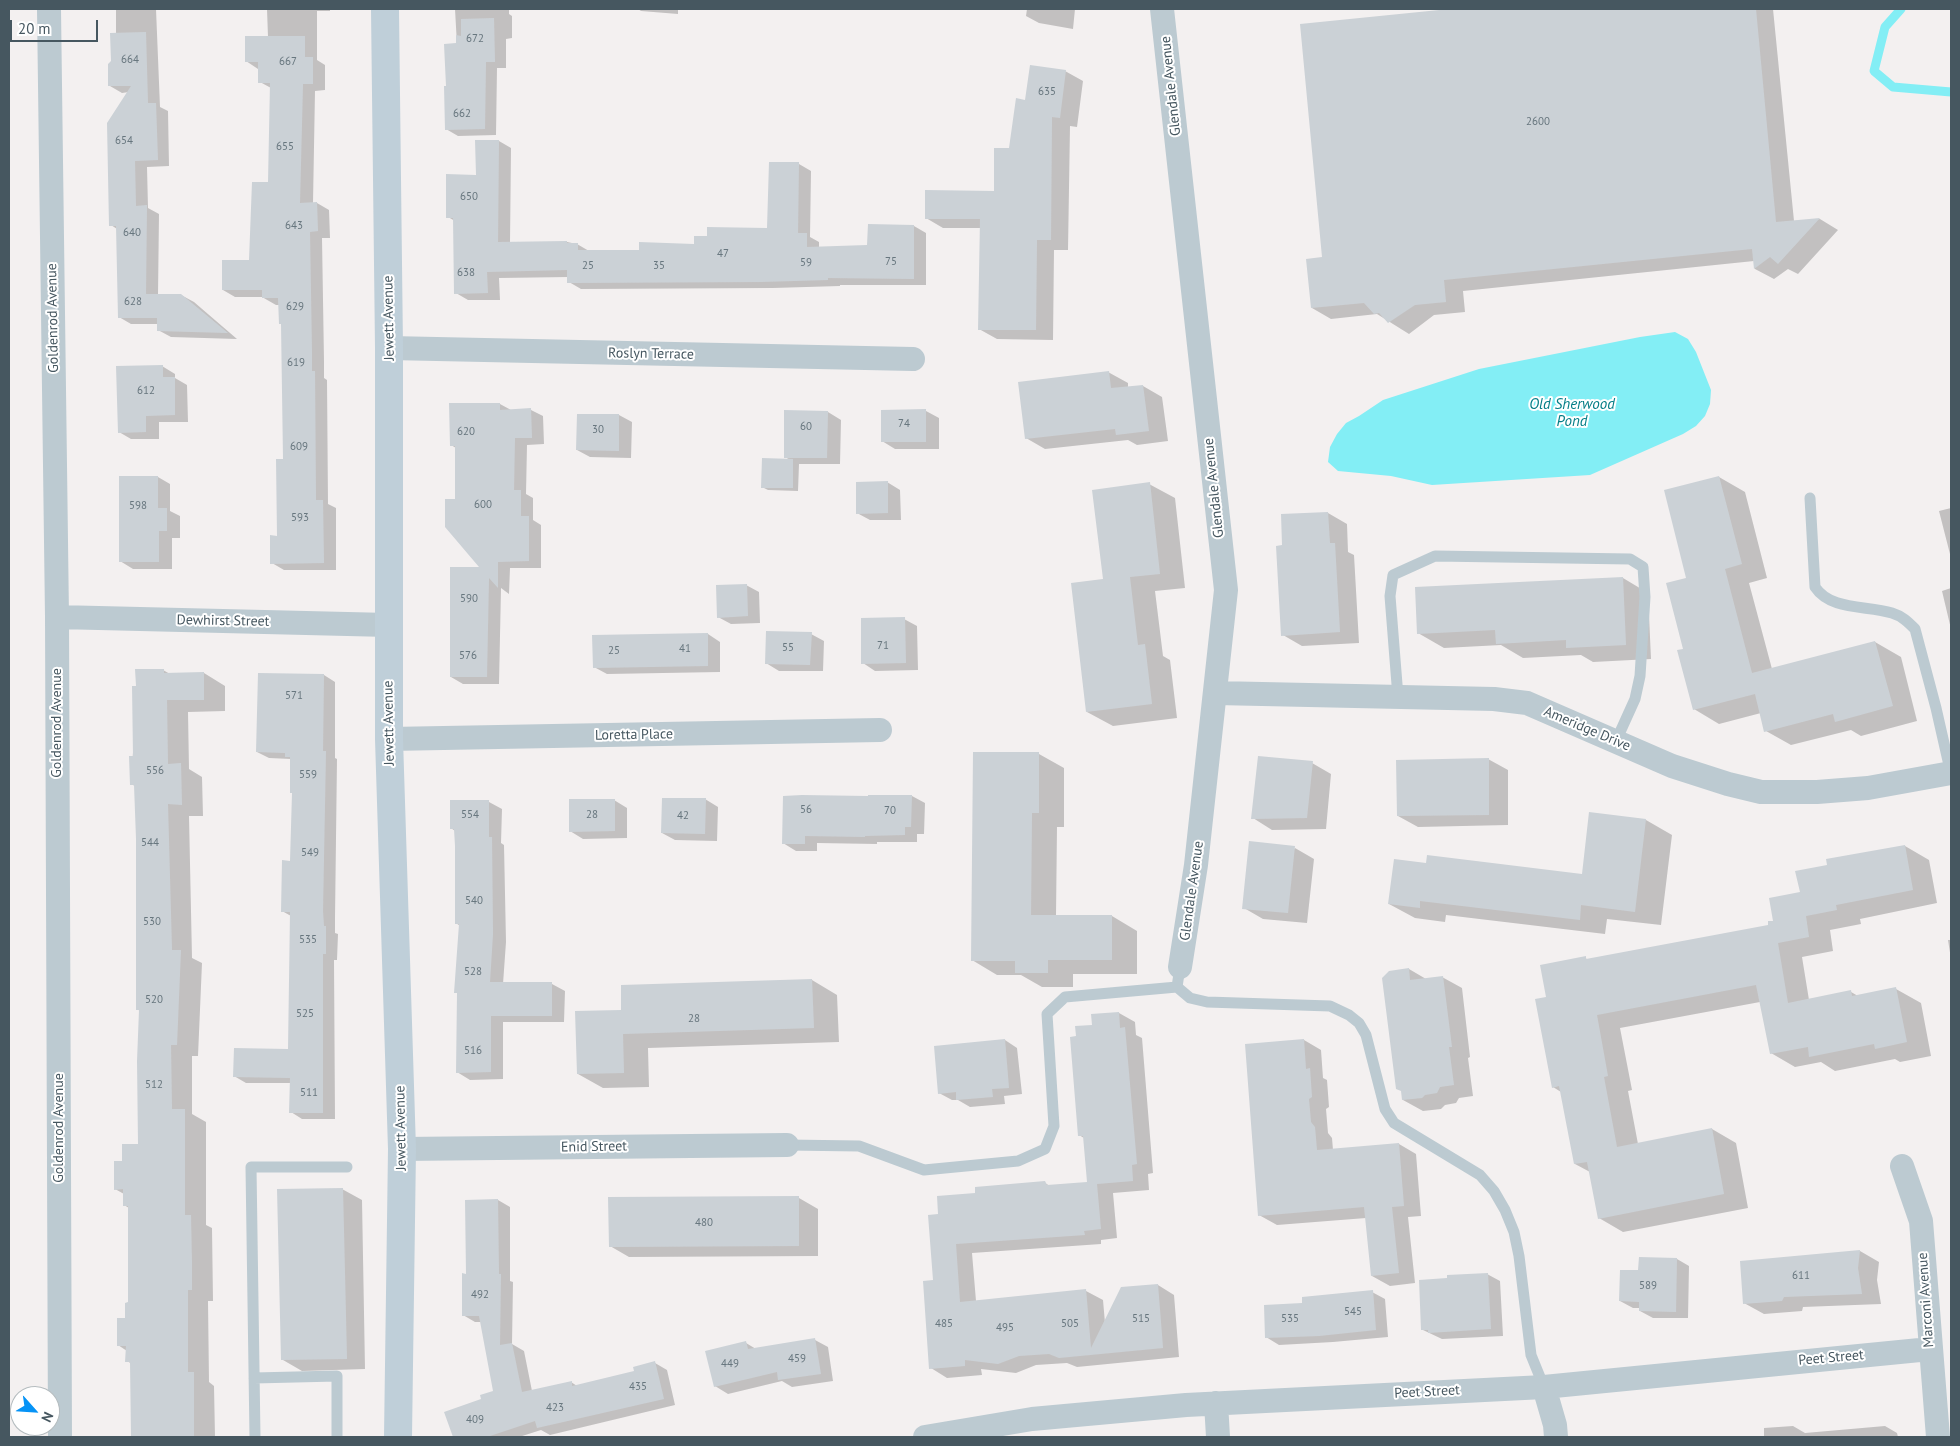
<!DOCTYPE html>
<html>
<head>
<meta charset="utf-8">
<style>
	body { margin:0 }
	#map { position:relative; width:1960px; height:1446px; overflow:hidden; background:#f3f0f0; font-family:"PT Sans",sans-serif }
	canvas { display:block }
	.frame { position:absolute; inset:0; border:10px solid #465760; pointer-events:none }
	.north { position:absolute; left:10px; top:1386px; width:50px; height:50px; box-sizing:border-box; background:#fff; border:1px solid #b5bcbf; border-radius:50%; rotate:116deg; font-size:14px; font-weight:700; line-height:20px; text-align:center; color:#465760 }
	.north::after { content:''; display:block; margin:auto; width:18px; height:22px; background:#0693f6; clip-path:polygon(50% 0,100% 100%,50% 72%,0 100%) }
	.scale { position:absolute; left:10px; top:20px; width:88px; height:22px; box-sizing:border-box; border:2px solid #465760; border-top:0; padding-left:6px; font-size:15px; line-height:18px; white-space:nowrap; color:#465760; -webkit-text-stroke:4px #fff; paint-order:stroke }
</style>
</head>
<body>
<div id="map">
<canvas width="1960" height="1446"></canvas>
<div class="frame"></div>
<div class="north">N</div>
<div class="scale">20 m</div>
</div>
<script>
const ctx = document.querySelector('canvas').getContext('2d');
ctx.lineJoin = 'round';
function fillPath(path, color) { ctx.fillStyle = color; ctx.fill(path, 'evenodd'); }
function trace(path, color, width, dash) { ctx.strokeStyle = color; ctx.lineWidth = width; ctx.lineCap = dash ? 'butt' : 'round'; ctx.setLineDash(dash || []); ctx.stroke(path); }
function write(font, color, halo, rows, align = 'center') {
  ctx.font = font + ' "PT Sans",sans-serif'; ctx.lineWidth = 4; ctx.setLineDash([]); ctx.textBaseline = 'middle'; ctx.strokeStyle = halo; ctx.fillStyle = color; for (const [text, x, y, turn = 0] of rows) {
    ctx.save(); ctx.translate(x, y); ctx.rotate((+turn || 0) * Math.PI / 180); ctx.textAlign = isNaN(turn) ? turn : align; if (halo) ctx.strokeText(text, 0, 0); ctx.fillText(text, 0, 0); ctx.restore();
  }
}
const water = new Path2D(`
	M1675,332L1688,339L1696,352L1711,390L1710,404L1705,416L1696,426L1683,434L1590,475L1432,485L1391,476L1338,471L1328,462L1330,447L1337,434L1346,423L1359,416L1383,400L1479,369L1640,337Z`);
const shadow = new Path2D(`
	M116,9H156L160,107L168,111L169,166L147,167L148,208L159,214L158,295H181L194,302L237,339L171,337L158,330V324H131L119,317L117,229L111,225L129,92L122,93L110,86L116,34Z
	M267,9H330V11H317V60L325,65V90L315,91L313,203H317L329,210L330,238H322L324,361V378L327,380L328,504L336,508V570H284L272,563L279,537L284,460L282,324L280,305H276L262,297H235L223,290L250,261L269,183L271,88L260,82L258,69L246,61L268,37Z
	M455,9H509V14L512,16V38L506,39V68H497L496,135L458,136L446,129L447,87L457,45Z
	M638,9H678V14L641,11Z
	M1027,9H1075L1073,29L1039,23L1026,16Z
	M1462,9H1773L1794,221L1820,219L1838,230L1798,274L1788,269L1774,279L1755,269L1754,261L1463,291L1465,312L1434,315L1409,334L1377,314L1331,319L1312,308L1324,258L1301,25Z
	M1065,71L1083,81L1077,127L1070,126L1068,250H1054L1053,340L997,339L979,329L981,228H943L926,218L995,192L1026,101Z
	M499,141L511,148L510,243L567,242L577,244L589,251H640L695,245L769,229L799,164L811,171L810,237L819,242V248L868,246L914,226L926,233V285H840V286L773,288L581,289L569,282V277L499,278L500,300H468L456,293L455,221L448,217L477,176Z
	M162,366L175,374V378L187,385L188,422H159V439H131L119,432Z
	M1108,372L1128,383V388L1143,386L1162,397L1168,441L1137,445L1128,440L1045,449L1026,438Z
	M500,404L511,410H531L543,416L544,444L527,445L526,494L533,498V520L541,525V568H510L509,594L501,588L499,684H463L451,677L482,568L456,501V448L451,445Z
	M882,411H926L939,418V449H895L882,441Z
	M828,412L841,420L840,464H799L798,491L768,490L762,487L790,460L785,457Z
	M619,415L632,422L631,458L590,457L577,450Z
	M158,477L170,484V511L180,516V538H172V569H133L120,561Z
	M1719,477L1745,492L1767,578L1749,583L1772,669L1875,642L1901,657L1917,721L1861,736L1851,730L1791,745L1766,731L1761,713L1719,724L1694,709L1685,650L1688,579Z
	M887,482L900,490L901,520H870L857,513Z
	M1149,484L1175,498L1185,588L1155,591L1163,656L1170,660L1177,718L1113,726L1087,712L1104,580Z
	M1951,508V558L1939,511Z
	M1328,513L1347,524L1348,552L1354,555L1359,643L1302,646L1283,635L1284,546Z
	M1623,578L1648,593L1651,659L1593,662L1581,655L1523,658L1501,645L1444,648L1418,633Z
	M746,585L759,592L760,623L731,624L718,617Z
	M1951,588V629L1942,591Z
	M904,619L917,626L918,670L875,671L863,663Z
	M708,634L720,642V672L607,674L594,667Z
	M811,634L824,641L823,671H779L766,663Z
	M163,670L170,674L204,673L225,686V711L188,712L189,769L202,777L203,816H189L192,958L202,963L198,1056H192V1114L206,1122V1225L212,1228L213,1301H208L209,1382L214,1386L215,1437H132V1364L127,1361V1351L118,1345L129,1304V1208L124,1205V1194L115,1189L124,1162L139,1145L140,1011L137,1009V838L135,786L131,784L137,688Z
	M324,675L335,682V758L337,759L335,918V933L338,934L337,960H334L335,1119H302L291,1112V1083H246L234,1076L289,1051L291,916L282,911L291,862L293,794L291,759L269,758L257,752Z
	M9,685L10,712H9Z
	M1039,754L1064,768V827H1057L1056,916H1112L1137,931V974H1073V987H1042L1021,975H997L972,960Z
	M1488,759L1508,770V825L1418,827L1398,816Z
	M1312,763L1331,774L1326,829L1272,830L1253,818Z
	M912,796L925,803L924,834H917V842H877V844L817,843V851H796L783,843Z
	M705,799L718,807L717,841L675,840L662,833Z
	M614,800L627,808V838L583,839L570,831Z
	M489,802L502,809L501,843L504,845L506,942L503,984H552L565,991L564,1022H503V1079L470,1080L457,1072L460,926L456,923L455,831L451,828Z
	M1590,814L1646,820L1672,835L1661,925L1607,919L1605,934L1446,915L1445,922L1415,918L1389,904L1427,864L1583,876Z
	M1905,846L1929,860L1937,903L1860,919L1861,924L1830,930L1833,951L1802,957L1809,1000L1851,992L1858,996L1896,989L1921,1003L1931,1056L1900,1062L1895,1059L1835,1071L1821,1062L1795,1067L1771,1053L1760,1002L1620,1028L1632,1090L1628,1091L1638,1144L1712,1129L1736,1143L1748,1208L1623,1232L1599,1218L1590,1172L1575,1164L1561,1092L1553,1087L1547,998L1585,958L1589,960L1769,926L1828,866Z
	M1295,848L1314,859L1307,923L1263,919L1244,908Z
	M1948,940H1951V959Z
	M1409,969L1426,979L1442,977L1462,988L1470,1057L1468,1058L1473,1096L1459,1098L1456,1103L1445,1105L1441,1109L1423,1111L1403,1100Z
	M812,980L837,995L839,1042L648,1048L649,1087L603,1088L578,1074L622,1011Z
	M1119,1013L1135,1022L1136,1035L1142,1038L1153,1173L1148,1174L1149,1190L1113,1193L1117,1238L1101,1240V1244L972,1253L976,1301L1086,1291L1103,1300L1105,1323L1158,1285L1174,1295L1179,1357L1077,1367L1067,1363L1036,1365L1016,1373L981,1369L982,1375L947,1378L931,1368L940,1215L977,1194L1045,1183L1050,1186L1088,1183L1084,1138L1079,1135L1078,1037L1093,1026Z
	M1005,1040L1017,1048L1022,1094L1004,1096L1005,1104L970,1107L958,1100H952L939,1093Z
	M1304,1040L1321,1050L1323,1078L1327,1080L1329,1107L1326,1109L1328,1133L1332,1138L1333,1150L1399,1144L1416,1154L1421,1216L1408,1217L1415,1283L1390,1286L1372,1276L1366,1218L1277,1225L1259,1215Z
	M342,1189L362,1200L365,1369L302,1371L283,1360Z
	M799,1198L818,1209V1256L629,1257L610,1246Z
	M498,1200L510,1207V1281L513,1282L512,1344L524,1351L532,1391L571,1382L577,1386L636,1372L655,1363L667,1370L675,1405L550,1435L541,1430L519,1437H454L446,1413L483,1400L495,1392L481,1322H475L463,1315L467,1275Z
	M1860,1251L1879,1262L1877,1280L1881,1304L1803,1307L1802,1311L1764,1314L1744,1303Z
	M1677,1259L1689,1266L1688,1318H1653L1640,1311V1308H1633L1620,1301L1640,1272Z
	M1487,1274L1500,1281L1503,1336L1442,1339L1423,1330L1448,1279Z
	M1372,1292L1385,1299L1388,1337L1333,1342L1279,1345L1266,1337L1304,1304Z
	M815,1340L828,1347L833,1381L792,1387L782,1381L728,1394L715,1386L746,1343L756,1349Z
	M1793,1426L1805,1433L1885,1426L1897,1433L1898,1437H1764V1428Z`);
const stream = new Path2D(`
	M1901,9L1885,27L1874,71L1893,87L1951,92`);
const building = new Path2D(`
	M1449,9H1756L1776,222L1820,218L1778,264L1770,257L1754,269L1752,249L1444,280L1446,302L1415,305L1388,323L1379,313L1374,314L1364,303L1311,308L1306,259L1322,257L1300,24Z
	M494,18L495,62H486L485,129L445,130L444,86H446L444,44L456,43V35L461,36V19Z
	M146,32L148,103H156L158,160L135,161L136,206L147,205L146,294H181L228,333L157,331V318H118L116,226H109L107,123L131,86H108V64L111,61L110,33Z
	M245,36H305V57H313V84H303L300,203L317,202L318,231L310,232L312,353V371H315L316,500H323L324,563L270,564V535L277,536L276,459H283L281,324H279L278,298H262V290H222V260H249L252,182H268L270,83H258V62H245Z
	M1030,65L1066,70L1060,118L1052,117L1051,240H1037L1036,330H978L980,219H925V190L994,191V148H1009L1016,98L1025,100Z
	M475,140H499L498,242L567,241V243H578V250H639V242L694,244V236H707V227L767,228L769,162H799L798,233H807V247L867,245L868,224L914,225V279L828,278V280L760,282L567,283V270L487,272L488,293L454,294L453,218H446V174L476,175Z
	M163,365V377H175V415L146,416V432L118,433L116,366Z
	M1109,371L1111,388L1143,385L1149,431L1116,435L1115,429L1025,439L1018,382Z
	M449,403H500V410L531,408L532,438H515L514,490H521V516H529V561L498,562V588L489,578L487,677H450V567H479L445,527V499H455V446H450Z
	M926,409V442H881V410Z
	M784,410L828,411L827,458H784Z
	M577,414H619V451L576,450Z
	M762,458L793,459V488H761Z
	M119,476H158V508H167V531H159V562H119Z
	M1719,476L1742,564L1725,569L1752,673L1875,641L1893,706L1835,722L1833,714L1764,732L1755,694L1693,710L1677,650L1683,649L1666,583L1686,578L1664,490Z
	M888,481V513L856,514V482Z
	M1150,482L1160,574L1130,577L1138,645L1145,644L1152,704L1086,712L1071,583L1103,579L1092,490Z
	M1328,512L1330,543H1335L1340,632L1281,636L1276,546L1282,545L1281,514Z
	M1623,577L1626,645L1566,648V640L1496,644L1495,630L1417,634L1415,587Z
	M747,584L748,616L717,618L716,585Z
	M905,617L906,663L861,664V618Z
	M766,631L812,632L810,665L765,664Z
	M708,633V666L593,668L592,635Z
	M135,669H164V673L204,672V700H167L168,764L181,763L182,805L168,804L172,950H181L177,1045H171L172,1109H185V1215H191L192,1264V1290H188V1372H194V1437H131L130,1362H125L126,1346H117V1318H125V1303L128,1302V1206H123V1189L114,1190V1161H122V1144H138L137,1061L139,1010H136V839L134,785H130L129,756H133L132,686H136Z
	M258,673L324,674L323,751H326L323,911L324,926H326V954H323V1113H289L290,1078L233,1077L234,1048L288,1049L290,912H281L282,860L290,861L292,793H290V757H285V753L256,752Z
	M973,752H1039V813H1032L1031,915H1112V960H1048V973H1015V961H971Z
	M1258,756L1313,761L1307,818L1251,819Z
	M1489,758V815L1397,816L1396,760Z
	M802,795L868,796V795H912L911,827H905V835L865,836V837L805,836V844H782L783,796Z
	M662,798H706L705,834L661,833Z
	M569,799H615V831L569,832Z
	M450,800H489V837H492L493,934L490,982H552V1016H491V1072L456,1073L457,993H454L459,924H455V846L454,829H450Z
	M1589,812L1646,819L1635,912L1581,905L1580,920L1420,901V908L1388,904L1394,859L1426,863L1427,855L1582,874Z
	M1249,841L1295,846L1288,913L1242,909Z
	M1905,845L1913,890L1836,905L1837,910L1806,916L1809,937L1778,943L1788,1003L1851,990L1852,996L1896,987L1907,1042L1875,1049L1874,1044L1809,1057L1808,1047L1770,1054L1756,985L1597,1015L1608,1076L1604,1077L1617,1147L1712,1128L1724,1194L1598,1219L1587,1162L1574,1164L1559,1086L1552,1088L1535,999L1546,997L1540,965L1586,956V959L1768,925V921H1773L1769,898L1800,892L1795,871L1827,865L1826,859Z
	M1409,968L1410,980L1443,976L1452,1047H1449L1454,1085L1440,1087L1437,1093L1425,1095L1422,1098L1402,1100L1401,1091L1396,1089L1382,978L1389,971Z
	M812,979L814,1028L623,1034L624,1073L577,1074L575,1011L621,1010V985Z
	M1119,1012L1120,1028L1125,1027L1137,1164L1132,1165L1133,1181L1097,1184L1101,1229L1084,1231L1085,1235L956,1244L960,1302L1086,1289L1091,1348L1121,1287L1158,1284L1163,1348L1059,1358L1049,1354L1019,1356L998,1364L965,1360V1366L929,1369L923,1281L933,1280L928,1215L938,1214L937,1196L975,1193V1187L1045,1181L1047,1185L1087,1182L1083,1136H1078L1070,1037L1076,1036L1075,1026L1092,1025L1091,1014Z
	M1005,1039L1009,1088L992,1089L993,1097L956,1100V1092L938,1094L934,1046Z
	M1304,1039L1306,1069L1310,1068L1312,1097L1309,1099L1311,1122L1315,1127L1317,1150L1399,1143L1404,1206L1392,1207L1399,1273L1371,1276L1364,1207L1258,1216L1245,1044Z
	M343,1188L347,1359L281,1360L277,1189Z
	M799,1196V1246L609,1247L608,1197Z
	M498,1199L499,1274H501L500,1345L512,1343L522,1392L572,1381V1386L634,1371L633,1367L655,1361L664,1399L537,1428L535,1421L487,1437H453L444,1412L481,1399L480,1395L493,1391L479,1316H462V1273L466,1274L465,1200Z
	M1860,1250L1858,1268L1862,1294L1784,1297L1782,1301L1743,1304L1740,1261Z
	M1639,1257L1677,1258L1676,1312L1639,1311V1302L1619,1301L1620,1270H1638Z
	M1488,1273L1491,1329L1428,1333V1330H1421L1419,1280L1447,1278V1275Z
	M1373,1290L1376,1330L1319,1336L1265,1338L1264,1305L1302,1303V1297Z
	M815,1338L821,1374L778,1380L777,1372L714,1387L705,1351L746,1341L748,1349Z`);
const service = new Path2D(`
	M1810,498L1815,587C1831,611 1867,605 1892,613C1902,616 1908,622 1915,629L1936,708L1951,774
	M1398,697L1390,596L1393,575L1435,556L1630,559L1643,567L1645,597L1640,676L1635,699L1616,741
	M1180,967L1177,987L1190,998L1207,1002L1330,1006L1349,1015L1359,1023L1366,1035L1385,1109L1394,1123L1480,1175L1494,1191L1505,1210L1514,1232L1519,1256L1531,1355L1544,1387
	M787,1145L859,1146L924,1170L1018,1161L1045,1149L1054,1126L1047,1014L1065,997L1177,987
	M254,1378L337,1376V1437
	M255,1437L251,1167H347`);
const minor = new Path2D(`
	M49,9L57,617L60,1437
	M1162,9L1226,590L1196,865L1180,967
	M389,348L913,359
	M57,617L389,625
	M1216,693L1494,699L1527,703L1672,766L1728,784L1761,792H1817L1868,788L1951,773
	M389,739L880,730
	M402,1149L787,1145
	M1902,1166L1921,1221L1938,1437
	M1544,1387L1555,1425L1556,1437
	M1216,1403L1218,1437
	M925,1437L1032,1419L1186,1405L1544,1387L1930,1349`);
const secondary = new Path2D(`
	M385,9L389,348V739L402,1149L398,1437`);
const numberNames = [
	["672",475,39],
	["664",130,60],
	["667",288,62],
	["635",1047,92],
	["662",462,114],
	["2600",1538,122],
	["654",124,141],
	["655",285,147],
	["650",469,197],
	["643",294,226],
	["640",132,233],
	["47",723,254],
	["75",891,262],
	["59",806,263],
	["25",588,266],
	["35",659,266],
	["638",466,273],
	["628",133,302],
	["629",295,307],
	["619",296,363],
	["612",146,391],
	["74",904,424],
	["60",806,427],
	["30",598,430],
	["620",466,432],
	["609",299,447],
	["600",483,505],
	["598",138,506],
	["593",300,518],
	["590",469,599],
	["71",883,646],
	["55",788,648],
	["41",685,649],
	["25",614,651],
	["576",468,656],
	["571",294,696],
	["556",155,771],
	["559",308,775],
	["56",806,810],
	["70",890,811],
	["554",470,815],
	["28",592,815],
	["42",683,816],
	["544",150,843],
	["549",310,853],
	["540",474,901],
	["530",152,922],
	["535",308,940],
	["528",473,972],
	["520",154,1000],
	["525",305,1014],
	["28",694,1019],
	["516",473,1051],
	["512",154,1085],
	["511",309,1093],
	["480",704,1223],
	["611",1801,1276],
	["589",1648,1286],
	["492",480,1295],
	["545",1353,1312],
	["515",1141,1319],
	["535",1290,1319],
	["485",944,1324],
	["505",1070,1324],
	["495",1005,1328],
	["459",797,1359],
	["449",730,1364],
	["435",638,1387],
	["423",555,1408],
	["409",475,1420]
];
const streetNames = [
	["Glendale Avenue",1171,86,-96],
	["Goldenrod Avenue",53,318,-91],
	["Jewett Avenue",389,318,-91],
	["Roslyn Terrace",651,354,1],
	["Glendale Avenue",1214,488,-96],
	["Dewhirst Street",223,621,1],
	["Goldenrod Avenue",57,723,-90],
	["Jewett Avenue",389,723,-91],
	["Ameridge Drive",1587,729,23],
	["Loretta Place",634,735,-1],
	["Glendale Avenue",1192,891,-82],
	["Goldenrod Avenue",59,1128,-90],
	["Jewett Avenue",401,1128,-91],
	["Enid Street",594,1147,-1],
	["Marconi Avenue",1926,1300,-94],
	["Peet Street",1831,1358,-5],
	["Peet Street",1427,1392,-3]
];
const waterNames = [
	["Old Sherwood",1572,405],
	["Pond",1572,422]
];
fillPath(water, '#83eef5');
fillPath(shadow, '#0003');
trace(stream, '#83eef5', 9);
fillPath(building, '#cbd1d6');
trace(service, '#bccad1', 11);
trace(minor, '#bccad1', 24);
trace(secondary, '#bfcfd9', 28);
write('11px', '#67767e', null, numberNames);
write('14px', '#465760', '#fff', streetNames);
write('italic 15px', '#057e87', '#fff', waterNames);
</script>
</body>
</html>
